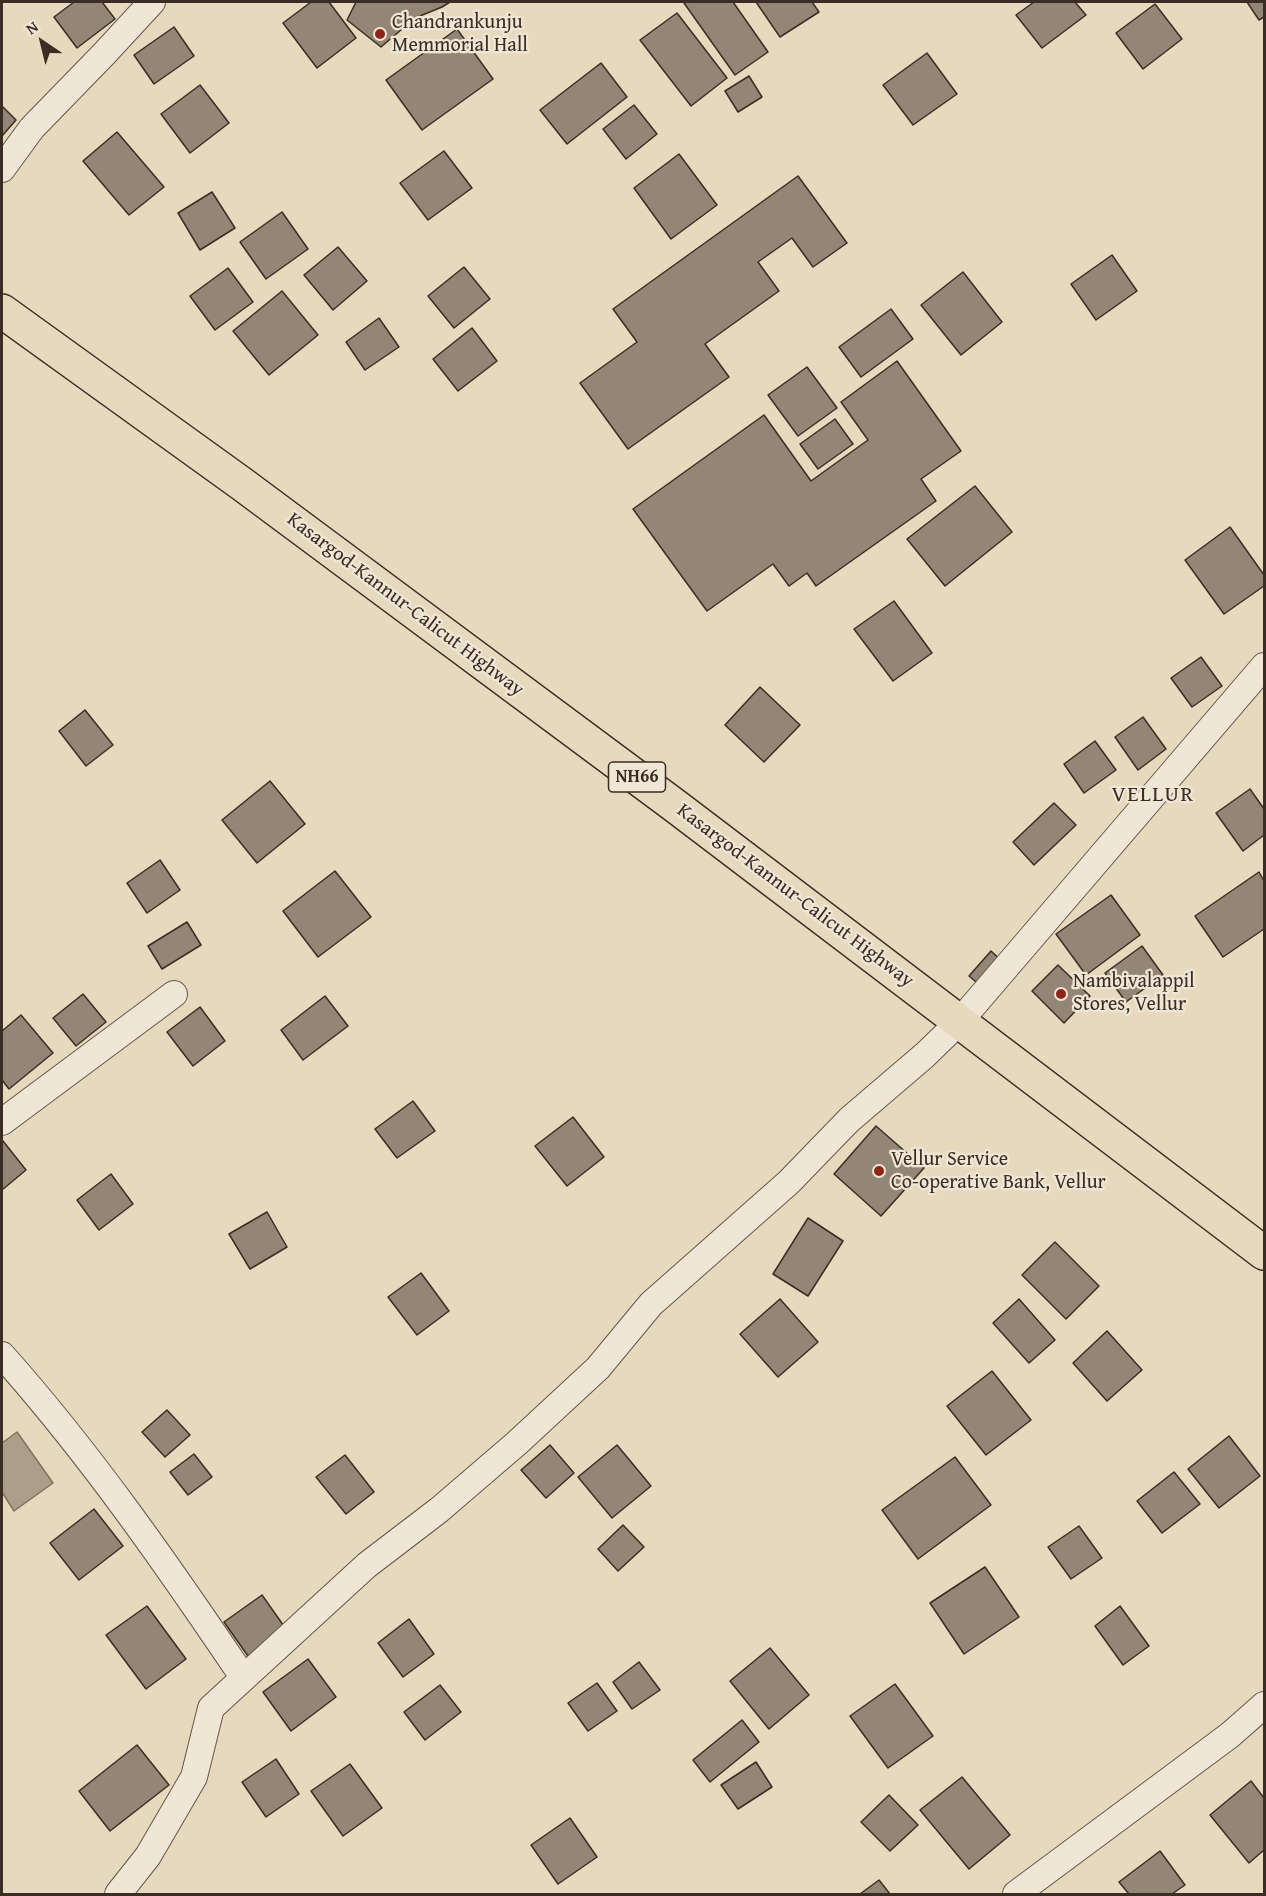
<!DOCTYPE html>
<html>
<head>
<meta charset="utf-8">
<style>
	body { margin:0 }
	#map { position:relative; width:1266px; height:1896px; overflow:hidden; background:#e7d9be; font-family:"Gentium Book Plus",serif }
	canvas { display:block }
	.frame { position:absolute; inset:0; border:3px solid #3a2d23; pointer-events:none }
	.north { position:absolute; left:12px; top:12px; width:60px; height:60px; -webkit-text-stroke:4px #efe6d5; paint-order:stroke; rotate:325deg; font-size:16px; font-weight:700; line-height:24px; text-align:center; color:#3a2d23 }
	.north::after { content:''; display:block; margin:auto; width:21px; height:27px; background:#3a2d23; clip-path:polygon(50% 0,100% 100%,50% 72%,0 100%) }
</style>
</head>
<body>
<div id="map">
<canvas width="1266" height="1896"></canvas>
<div class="frame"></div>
<div class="north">N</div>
</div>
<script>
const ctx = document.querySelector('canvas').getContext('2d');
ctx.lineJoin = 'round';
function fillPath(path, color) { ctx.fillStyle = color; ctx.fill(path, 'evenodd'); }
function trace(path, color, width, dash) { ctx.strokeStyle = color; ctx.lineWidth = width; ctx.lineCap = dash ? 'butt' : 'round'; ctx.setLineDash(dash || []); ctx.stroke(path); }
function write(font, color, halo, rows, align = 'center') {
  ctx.font = font + ' "Gentium Book Plus",serif'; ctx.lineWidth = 4.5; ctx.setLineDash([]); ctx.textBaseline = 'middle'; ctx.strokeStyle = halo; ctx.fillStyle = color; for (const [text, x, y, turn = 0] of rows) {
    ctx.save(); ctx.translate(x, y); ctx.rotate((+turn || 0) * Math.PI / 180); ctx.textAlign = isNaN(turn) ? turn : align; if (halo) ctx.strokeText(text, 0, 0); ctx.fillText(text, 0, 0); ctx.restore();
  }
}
const water = new Path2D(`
	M17,1432L53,1483L14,1511L2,1492V1443Z`);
const building = new Path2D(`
	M74,2H102L115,19L77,48L54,17Z
	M311,2H329L356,38L317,68L283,23Z
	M356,2H450L442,7L415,18L381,47L347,20Z
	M687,2H733L768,52L735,75L684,3Z
	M756,2H812L819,12L780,37Z
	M1034,2H1075L1086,15L1042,48L1016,15Z
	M1247,2H1264V17L1259,20Z
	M1155,4L1182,39L1143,69L1116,33Z
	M677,13L727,78L691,106L640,40Z
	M174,27L194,56L154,84L134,55Z
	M457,29L493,79L422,130L386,80Z
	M927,53L957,94L913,125L883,85Z
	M601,63L627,97L567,144L540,110Z
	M749,76L762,97L738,112L725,91Z
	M200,85L229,123L190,153L161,114Z
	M634,105L657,134L626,159L603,129Z
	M2,106L16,120L2,136Z
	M117,132L164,187L129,215L83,161Z
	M444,151L472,188L428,220L400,183Z
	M679,154L717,205L671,239L634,188Z
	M798,176L847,243L813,267L792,238L758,262L779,291L705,344L729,377L628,449L580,383L637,342L613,309Z
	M212,192L235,228L200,250L178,213Z
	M282,212L308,249L266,279L240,242Z
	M338,247L367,281L333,310L304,275Z
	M1112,255L1137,291L1096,320L1071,284Z
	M464,267L490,299L454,328L428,296Z
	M228,268L253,302L215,330L190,296Z
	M963,272L1002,322L961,355L921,305Z
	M282,291L318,335L269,375L233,331Z
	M891,309L913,339L861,377L839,347Z
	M379,318L399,347L365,370L346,342Z
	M472,328L497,361L458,391L433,359Z
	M897,361L961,451L921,479L936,501L816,586L807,573L789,586L773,564L707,611L633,509L764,415L811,481L868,440L841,402Z
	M807,367L837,408L798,436L768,395Z
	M835,419L853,444L818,469L800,444Z
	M975,486L1012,532L945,586L907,539Z
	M1230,527L1264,575V586L1224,614L1185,560Z
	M894,601L932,653L893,681L854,629Z
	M1201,657L1222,686L1192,707L1171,678Z
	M760,687L800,725L764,762L725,725Z
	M85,710L113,745L86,766L59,731Z
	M1143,717L1166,749L1138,770L1115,737Z
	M1095,741L1116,770L1084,793L1064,764Z
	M270,781L305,824L257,863L222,820Z
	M1250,789L1264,809V835L1243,851L1216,813Z
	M1054,803L1076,825L1034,865L1013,842Z
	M160,860L180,890L147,913L127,883Z
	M335,871L371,917L318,957L283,911Z
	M1259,872L1264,881V929L1223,957L1195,916Z
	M1111,895L1140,935L1086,975L1056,934Z
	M187,922L201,945L162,969L148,946Z
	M1142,946L1163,975L1126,1002L1105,973Z
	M991,951L1003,962L982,987L969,976Z
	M1058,965L1090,996L1064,1023L1032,991Z
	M83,994L106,1022L76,1046L53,1018Z
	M325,996L348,1026L303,1060L281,1030Z
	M200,1007L225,1041L193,1066L167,1032Z
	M21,1015L53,1053L9,1089L2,1080V1031Z
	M413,1101L435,1131L397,1158L375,1129Z
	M573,1117L604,1157L567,1186L535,1146Z
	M876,1126L924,1168L881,1216L834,1174Z
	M3,1141L26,1170L2,1190V1142Z
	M111,1174L133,1204L99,1230L77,1200Z
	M267,1212L287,1247L250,1269L229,1234Z
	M808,1218L843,1241L808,1296L773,1274Z
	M1055,1242L1099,1286L1066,1319L1022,1275Z
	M421,1273L449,1311L417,1335L388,1297Z
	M780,1299L818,1342L778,1377L740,1334Z
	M1019,1299L1055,1340L1029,1363L993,1323Z
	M1107,1331L1142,1370L1107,1401L1073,1363Z
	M992,1371L1031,1420L986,1455L947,1406Z
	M167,1410L190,1435L165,1457L142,1432Z
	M1229,1436L1260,1476L1219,1508L1188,1469Z
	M550,1445L574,1473L546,1498L521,1470Z
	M617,1445L651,1486L612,1518L578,1477Z
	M194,1454L212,1477L188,1495L170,1472Z
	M345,1455L374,1492L346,1514L316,1477Z
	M955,1457L991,1505L918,1559L882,1510Z
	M1174,1472L1200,1504L1162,1533L1137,1501Z
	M94,1509L123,1546L79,1580L50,1543Z
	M623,1525L644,1547L618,1571L598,1549Z
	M1079,1526L1102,1558L1071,1579L1048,1547Z
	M985,1567L1019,1617L964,1654L930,1603Z
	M262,1595L286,1629L248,1656L224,1622Z
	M147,1606L186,1659L146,1689L106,1635Z
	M1120,1606L1149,1646L1123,1665L1095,1626Z
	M409,1619L434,1654L403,1677L378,1643Z
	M770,1648L809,1695L769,1729L730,1681Z
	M308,1659L336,1697L291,1731L263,1692Z
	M639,1662L660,1690L632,1709L613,1682Z
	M597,1683L617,1711L588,1731L568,1703Z
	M895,1684L933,1736L888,1768L850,1716Z
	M440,1685L461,1712L425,1740L404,1712Z
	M742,1720L759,1742L710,1782L693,1760Z
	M137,1745L169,1785L110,1831L79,1791Z
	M276,1759L299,1794L266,1817L242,1782Z
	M756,1762L772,1787L738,1809L721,1785Z
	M350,1764L382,1808L343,1836L311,1791Z
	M962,1777L1010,1835L969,1869L920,1810Z
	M1251,1781L1264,1798V1850L1249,1863L1210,1815Z
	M889,1795L918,1825L890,1851L861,1822Z
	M570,1818L597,1857L558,1884L531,1845Z
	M1160,1851L1185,1885L1172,1894H1129L1119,1882Z
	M879,1880L890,1894H860Z`);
const minor = new Path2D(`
	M2,169L32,128L104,54L152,2
	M2,1122L174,994
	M2,1355C91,1455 168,1566 243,1677
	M118,1894L148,1856L194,1777L211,1708L367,1565L439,1510L517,1443L598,1368L651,1304L789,1182L849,1120L925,1055L960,1021L1264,666
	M1016,1894L1230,1735L1264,1705`);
const trunk = new Path2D(`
	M2,311L242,484L674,805L1264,1253`);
const markers = [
	[380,34,6,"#8f2418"],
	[1061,994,6,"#8f2418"],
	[879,1171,6,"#8f2418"]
];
const shields = [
	[637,777,57]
];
const shieldNames = [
	["NH66",637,777]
];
const poiNames = [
	["Chandrankunju",392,23],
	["Memmorial Hall",392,46],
	["Nambivalappil",1073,982],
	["Stores, Vellur",1073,1005],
	["Vellur Service",891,1160],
	["Co-operative Bank, Vellur",891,1183]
];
const streetNames = [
	["Kasargod-Kannur-Calicut Highway",405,605,37],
	["Kasargod-Kannur-Calicut Highway",795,896,37]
];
const quarterNames = [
	["VELLUR",1153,795]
];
fillPath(water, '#ac9f89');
trace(water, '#7e7160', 1.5);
fillPath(building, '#948674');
trace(building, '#3a2d23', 1.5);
trace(minor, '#65584a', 28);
trace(trunk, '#3a2d23', 36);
trace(minor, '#efe6d5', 26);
trace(trunk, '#e7d9be', 33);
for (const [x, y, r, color] of markers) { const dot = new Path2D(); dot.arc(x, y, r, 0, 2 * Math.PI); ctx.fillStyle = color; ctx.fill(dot); trace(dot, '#efe6d5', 2); }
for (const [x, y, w] of shields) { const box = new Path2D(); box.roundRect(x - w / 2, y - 15, w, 30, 4.5); ctx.fillStyle = '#efe6d5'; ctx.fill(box); trace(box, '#3a2d23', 1.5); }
write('bold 18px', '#3a2d23', null, shieldNames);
write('20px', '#3a2d23', '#efe6d5', poiNames, 'left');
write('20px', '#3a2d23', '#efe6d5', streetNames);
ctx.letterSpacing = '1.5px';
write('22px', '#3a2d23', '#efe6d5', quarterNames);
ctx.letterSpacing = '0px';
</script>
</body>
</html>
